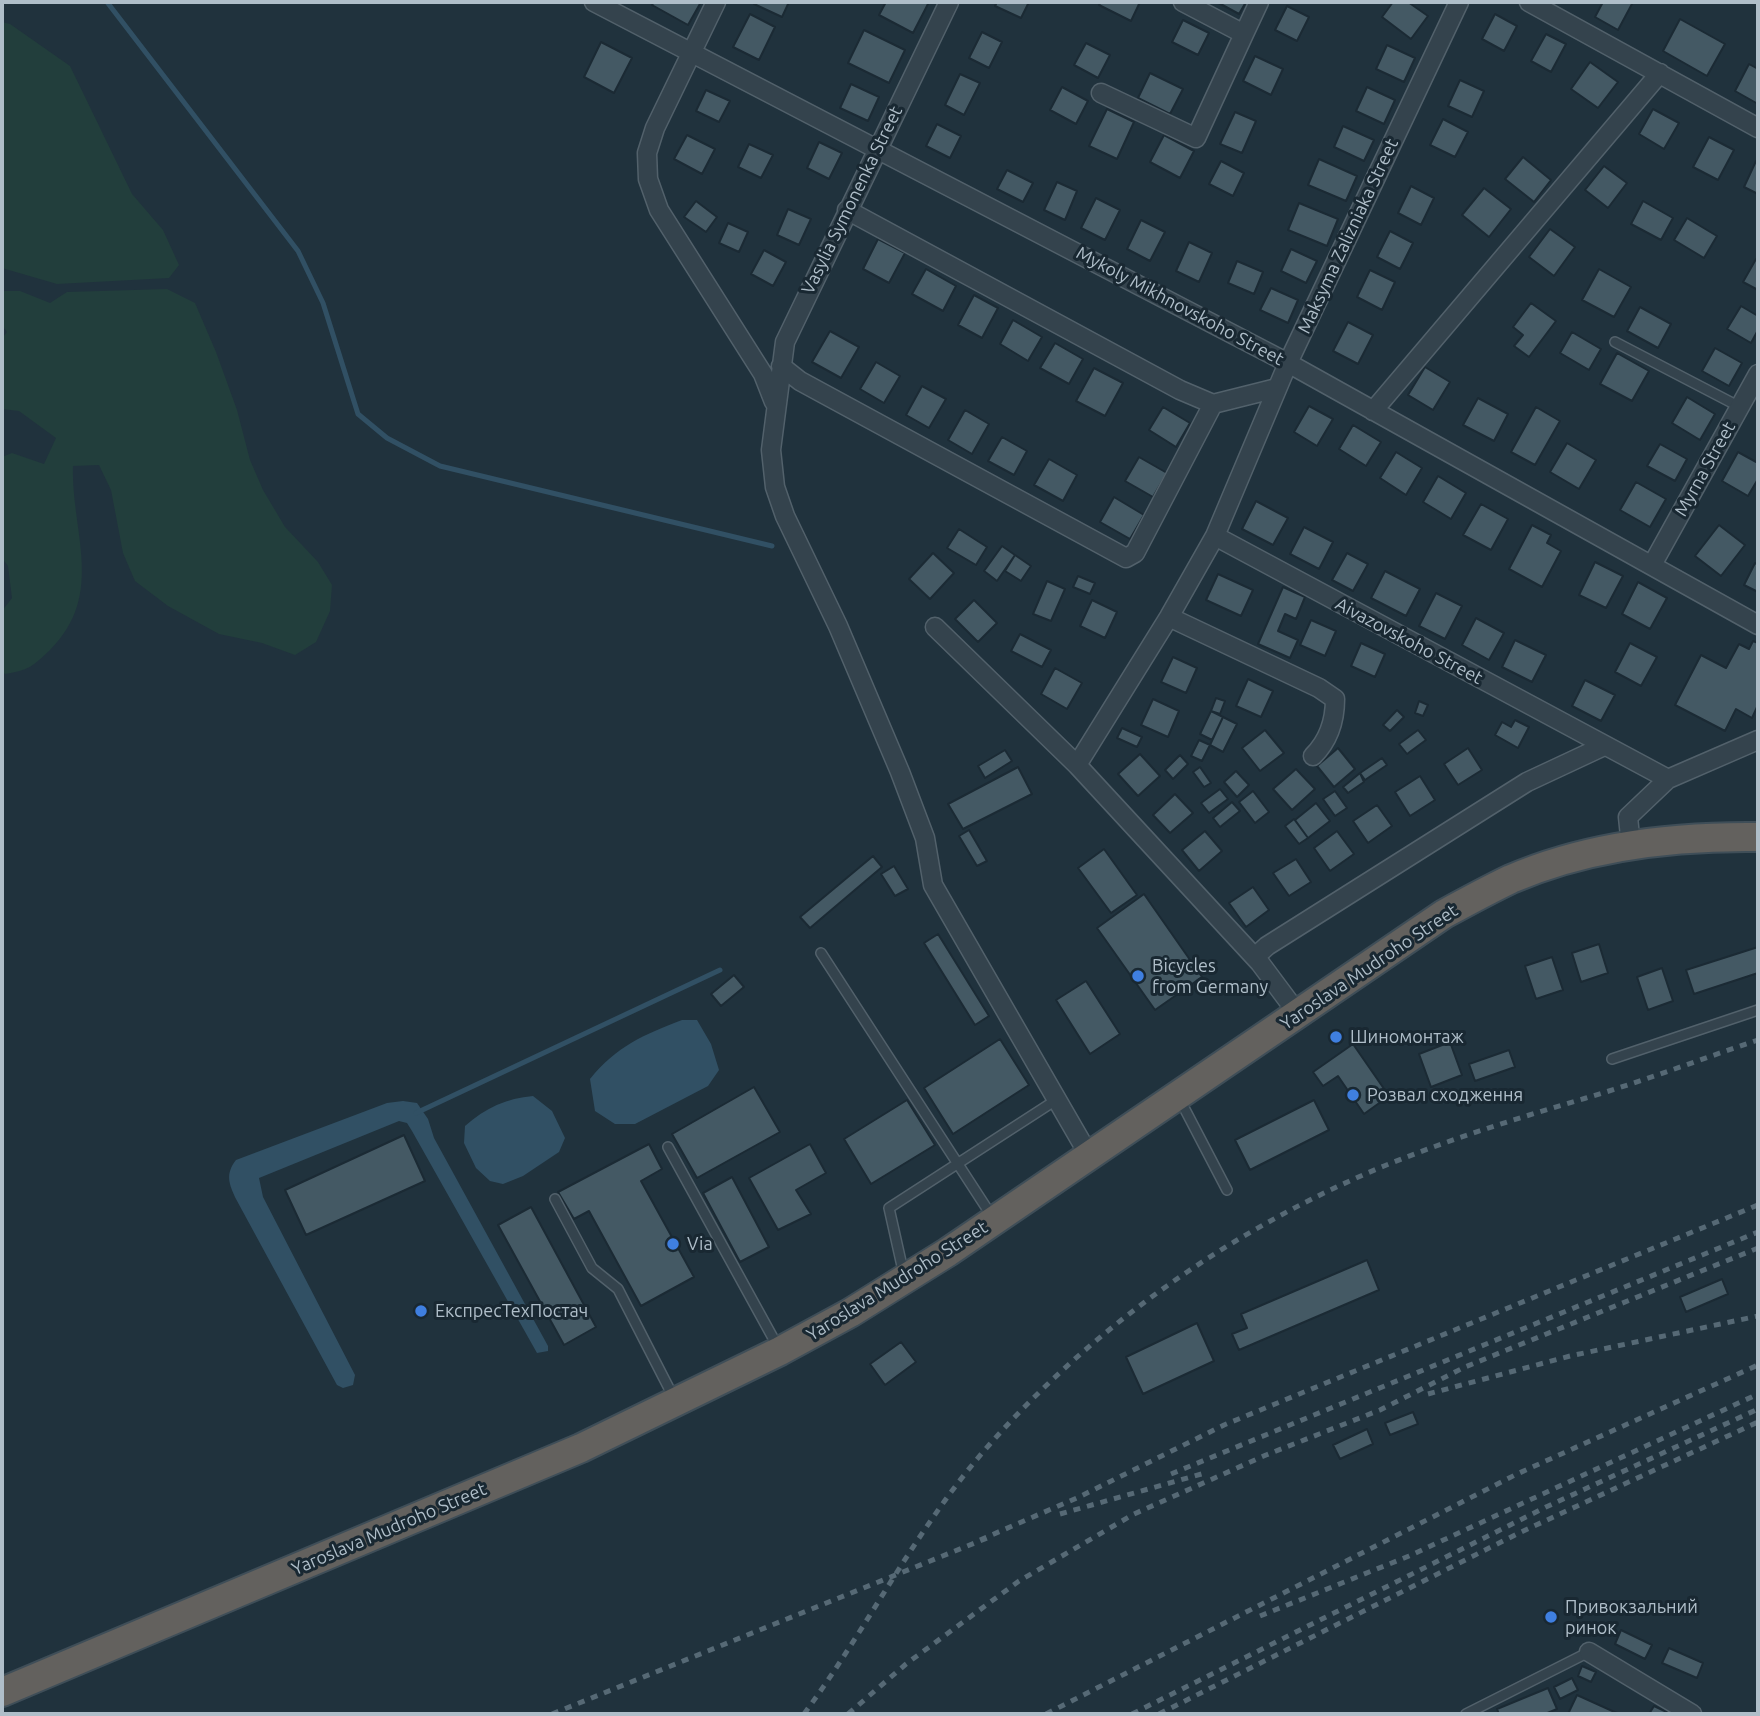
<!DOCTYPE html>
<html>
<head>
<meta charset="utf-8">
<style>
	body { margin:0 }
	#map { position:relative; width:1760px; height:1716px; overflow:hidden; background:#20323d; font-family:Ubuntu,sans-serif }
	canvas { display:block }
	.frame { position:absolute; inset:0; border:4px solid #afbec9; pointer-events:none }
</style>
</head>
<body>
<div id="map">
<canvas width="1760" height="1716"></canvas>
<div class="frame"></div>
</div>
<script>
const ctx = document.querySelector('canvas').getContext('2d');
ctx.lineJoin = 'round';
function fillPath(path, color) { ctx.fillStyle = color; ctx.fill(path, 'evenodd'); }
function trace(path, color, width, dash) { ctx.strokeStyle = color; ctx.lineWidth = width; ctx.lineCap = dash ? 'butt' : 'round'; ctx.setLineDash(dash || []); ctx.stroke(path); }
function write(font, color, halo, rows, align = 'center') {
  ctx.font = font + ' Ubuntu,sans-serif'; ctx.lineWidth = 6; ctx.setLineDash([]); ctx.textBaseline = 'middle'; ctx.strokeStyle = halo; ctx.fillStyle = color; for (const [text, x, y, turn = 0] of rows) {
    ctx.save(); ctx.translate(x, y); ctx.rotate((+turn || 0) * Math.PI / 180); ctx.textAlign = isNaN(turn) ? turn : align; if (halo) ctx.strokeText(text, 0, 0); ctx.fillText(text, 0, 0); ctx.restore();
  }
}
const green = new Path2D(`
	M2,22L10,24L70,66L132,194L163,230L179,265L169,278L57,284L2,268Z
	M167,289L195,303L216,352L237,410L250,460L263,490L285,527L318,562L332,585L330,611L316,642L295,655L262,643L219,634L168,606L135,581L123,553L111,490L99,465L73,466C71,532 106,594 50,650C32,667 29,670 5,674L2,671V611L12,598L8,566L2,558V457L12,453L44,464L56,438L19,411L2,409V338L7,332L2,325V291H20L50,303L67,292Z`);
const water = new Path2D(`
	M682,1020H697L711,1044L719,1070L708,1086L635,1124H615L595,1111L590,1079C617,1046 643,1035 682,1020Z
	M533,1096L552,1111L565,1138L559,1152L523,1176L503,1184L490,1181L476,1168L464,1143L465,1126C485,1108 507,1098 533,1096Z
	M403,1101L417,1103L428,1119L434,1138L548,1346V1351L537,1353L412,1131L407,1123L399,1121L259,1178L263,1197L355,1375L353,1385L343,1388L337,1385L236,1199C229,1184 225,1174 236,1160L387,1103Z`);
const stream = new Path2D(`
	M107,2L298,251L323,303L358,414L387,438L440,466L772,546
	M416,1113L720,970`);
const building = new Path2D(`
	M654,2H701L688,25L652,5Z
	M756,2H789L782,17L754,4Z
	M886,2H929L913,33L879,15Z
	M997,2H1029L1021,18L995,6Z
	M1101,2H1140L1131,21L1099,5Z
	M1217,2H1246L1239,14Z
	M1393,2H1408L1428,16L1411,39L1382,17Z
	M1603,2H1633L1618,30L1595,17Z
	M1287,6L1309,17L1297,41L1275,30Z
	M750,14L775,27L759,60L733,47Z
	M1495,14L1517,26L1504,51L1482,39Z
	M1680,19L1725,44L1707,76L1663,51Z
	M1183,20L1209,33L1198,55L1172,42Z
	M864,30L905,50L889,83L848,63Z
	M982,32L1002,42L989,68L969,58Z
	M1546,34L1566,44L1551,72L1531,61Z
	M601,42L632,58L614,93L584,77Z
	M1086,43L1110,55L1098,78L1074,65Z
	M1387,45L1415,58L1404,82L1376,69Z
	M1255,56L1283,69L1271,95L1243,81Z
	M1590,62L1618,82L1598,108L1571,89Z
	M1749,64L1758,69V104L1735,91Z
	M1150,73L1183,89L1170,114L1138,98Z
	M960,74L980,83L964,115L945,105Z
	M1460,80L1484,91L1472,117L1448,106Z
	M851,84L879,97L868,121L840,108Z
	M1062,87L1088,101L1076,124L1050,110Z
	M1367,87L1395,100L1384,124L1356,111Z
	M706,90L730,101L719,122L696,111Z
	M1107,109L1134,122L1117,159L1089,146Z
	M1653,109L1679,123L1664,149L1639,134Z
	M1235,112L1256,121L1242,153L1220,144Z
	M1443,119L1468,132L1455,157L1430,145Z
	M937,124L961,136L950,158L926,146Z
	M1343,126L1374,140L1364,161L1334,147Z
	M687,135L715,149L702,174L674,159Z
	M1164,135L1194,151L1180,178L1150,162Z
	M1709,137L1734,150L1718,180L1693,167Z
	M819,142L842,153L829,179L807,168Z
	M749,144L773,155L761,178L738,167Z
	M1523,157L1551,180L1534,202L1505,179Z
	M1319,159L1357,176L1346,201L1308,185Z
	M1221,161L1244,173L1233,196L1209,184Z
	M1756,161L1758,162V194L1744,187Z
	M1604,166L1627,183L1608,208L1585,190Z
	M1007,170L1033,183L1023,202L997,189Z
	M1057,182L1077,191L1065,220L1044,210Z
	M1411,186L1434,198L1421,225L1398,213Z
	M1484,188L1511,209L1489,237L1462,215Z
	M1096,198L1120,210L1105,240L1081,228Z
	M696,201L717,217L706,232L684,217Z
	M1643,201L1673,218L1661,240L1631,224Z
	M1299,203L1338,219L1327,246L1288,230Z
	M788,209L811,219L799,245L777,235Z
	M1687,218L1717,236L1704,258L1674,240Z
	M1141,220L1165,232L1150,261L1127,249Z
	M728,223L748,232L739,252L719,243Z
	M1550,229L1575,247L1554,276L1529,257Z
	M1390,231L1413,243L1400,269L1377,257Z
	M878,239L905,253L889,283L863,269Z
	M1189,242L1212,253L1199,282L1176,271Z
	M1291,249L1317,261L1306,283L1281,271Z
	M764,250L786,262L773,286L751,274Z
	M1756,259L1758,260V290L1743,282Z
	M1237,261L1263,272L1254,294L1228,283Z
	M926,269L956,286L943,311L912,294Z
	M1599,269L1631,287L1614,317L1582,300Z
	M1370,270L1395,282L1382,310L1357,297Z
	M1271,288L1298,300L1288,323L1260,310Z
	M974,295L998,308L982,338L958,325Z
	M1531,303L1556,321L1529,357L1514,346L1523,335L1513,327Z
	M1741,306L1758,316V330L1751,343L1727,329Z
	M1640,307L1671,324L1658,348L1627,331Z
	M1013,320L1042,337L1028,361L1000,344Z
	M1348,322L1373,335L1358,364L1333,351Z
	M830,331L859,347L841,378L812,362Z
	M1572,332L1601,349L1589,370L1560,353Z
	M1055,343L1083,359L1069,384L1040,368Z
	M1715,348L1742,363L1729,386L1702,371Z
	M1617,353L1649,371L1632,401L1600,384Z
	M876,362L900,376L884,403L860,389Z
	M1425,367L1450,382L1433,410L1408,395Z
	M1094,368L1123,383L1105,416L1076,401Z
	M922,386L946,399L929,428L906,415Z
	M1687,397L1715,414L1700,440L1672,423Z
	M1478,398L1508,414L1494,441L1463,425Z
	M1309,406L1333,419L1317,446L1294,432Z
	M1163,407L1190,423L1176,447L1149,430Z
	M1536,407L1560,421L1535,465L1511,452Z
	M965,410L989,424L972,454L948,440Z
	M1353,425L1381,442L1366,466L1339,449Z
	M1002,437L1027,451L1014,475L988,461Z
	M1567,443L1596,460L1579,489L1550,472Z
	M1660,444L1687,459L1675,481L1647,466Z
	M1396,452L1422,468L1406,495L1380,478Z
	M1738,452L1758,463V479L1748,496L1722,481Z
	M1139,457L1167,473L1153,497L1125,481Z
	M1049,459L1077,475L1063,501L1034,485Z
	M1438,476L1466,493L1451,519L1423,502Z
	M1636,482L1666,499L1650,527L1620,510Z
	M1114,497L1144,515L1130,539L1100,522Z
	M1256,501L1288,518L1273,545L1242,529Z
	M1481,504L1508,519L1491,550L1463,535Z
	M1532,525L1551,535L1547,543L1561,551L1542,587L1509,569Z
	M1719,525L1745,545L1721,576L1695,556Z
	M1304,527L1333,542L1319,569L1290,554Z
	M959,529L987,547L976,565L947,548Z
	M1002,546L1015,555L997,581L984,571Z
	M933,553L954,573L930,599L909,579Z
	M1347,553L1368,564L1353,591L1332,580Z
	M1015,555L1031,566L1021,581L1005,571Z
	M1595,562L1623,576L1606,608L1579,595Z
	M1755,563L1758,565V592L1744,585Z
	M1385,571L1420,589L1406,616L1371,598Z
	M1218,574L1253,590L1241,616L1206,600Z
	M1078,576L1095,583L1090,594L1073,587Z
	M1047,581L1065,589L1051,621L1033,614Z
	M1638,582L1667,598L1650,629L1622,614Z
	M1283,587L1305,597L1296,619L1285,614L1278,631L1298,640L1290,658L1258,644Z
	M1436,593L1462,606L1445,639L1419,626Z
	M974,600L997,623L978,642L955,619Z
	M1092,600L1117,612L1105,638L1080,626Z
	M1476,618L1504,633L1489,660L1462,645Z
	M1311,620L1336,631L1325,656L1300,645Z
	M1020,634L1051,650L1042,667L1011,651Z
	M1515,640L1546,655L1532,682L1502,667Z
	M1753,641L1758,643V705L1752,718L1736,709L1725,731L1675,705L1701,655L1726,668L1739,644L1749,649Z
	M1361,643L1385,654L1375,677L1351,666Z
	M1630,643L1657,657L1641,686L1615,672Z
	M1173,657L1197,668L1186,693L1161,682Z
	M1055,668L1082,683L1067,709L1041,694Z
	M1248,679L1273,691L1261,717L1236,706Z
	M1585,680L1615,695L1601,721L1572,706Z
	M1216,698L1225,701L1220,714L1211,711Z
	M1153,699L1179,711L1168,737L1141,725Z
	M1419,701L1428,705L1423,716L1415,713Z
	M1397,710L1404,717L1390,731L1383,725Z
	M1211,711L1223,717L1212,740L1200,734Z
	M1223,717L1237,724L1223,752L1210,745Z
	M1515,720L1529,727L1518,748L1495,735L1502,722L1511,727Z
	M1122,728L1142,737L1137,747L1117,738Z
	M1265,730L1284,753L1260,771L1242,748Z
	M1418,730L1426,740L1407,754L1399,744Z
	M1199,740L1210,745L1202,761L1191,756Z
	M1338,748L1355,769L1334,787L1317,766Z
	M1468,748L1482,770L1458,785L1444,764Z
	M1005,750L1012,761L985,778L978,766Z
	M1140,754L1160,776L1138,796L1118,774Z
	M1180,755L1188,764L1173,779L1165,770Z
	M1382,758L1387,765L1365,780L1360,773Z
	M1018,767L1032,794L963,829L948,804Z
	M1200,767L1211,783L1204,787L1193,772Z
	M1296,769L1315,789L1292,810L1273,789Z
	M1236,771L1249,785L1237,797L1224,782Z
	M1360,773L1364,782L1348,793L1343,787Z
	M1420,776L1435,800L1410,816L1395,792Z
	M1220,789L1228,799L1209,813L1201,803Z
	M1253,791L1269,812L1255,823L1239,802Z
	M1335,791L1347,808L1335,816L1323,799Z
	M1175,794L1193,813L1170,833L1153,815Z
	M1232,802L1240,811L1220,827L1213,818Z
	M1316,803L1330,821L1308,838L1295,820Z
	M1377,805L1392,826L1368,843L1353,821Z
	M1294,819L1308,838L1299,844L1285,826Z
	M969,830L987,861L977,866L959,836Z
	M1205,831L1222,851L1199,871L1182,850Z
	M1337,831L1354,854L1330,871L1314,848Z
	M1104,849L1137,895L1111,913L1078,868Z
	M873,856L882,867L810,928L800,917Z
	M1296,859L1311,882L1289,896L1273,873Z
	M894,866L908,889L895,896L881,874Z
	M1253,887L1269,910L1246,927L1229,903Z
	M1144,894L1202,977L1155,1010L1097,928Z
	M938,934L989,1016L975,1025L924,943Z
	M1599,944L1608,973L1581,982L1572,953Z
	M1758,947V973L1694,994L1686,970Z
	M1552,957L1563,990L1536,999L1525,966Z
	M1662,968L1673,1001L1648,1010L1637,977Z
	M734,975L744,987L721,1006L711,994Z
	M1086,981L1120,1034L1090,1054L1056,1000Z
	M1000,1039L1029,1085L953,1134L924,1088Z
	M1450,1042L1462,1075L1431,1087L1419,1054Z
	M1353,1044L1389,1096L1364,1114L1338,1076L1323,1086L1313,1072Z
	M1509,1050L1515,1067L1475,1081L1469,1064Z
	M754,1087L780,1132L697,1178L672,1134Z
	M907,1100L935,1145L871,1184L844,1139Z
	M1314,1100L1329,1130L1250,1170L1235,1140Z
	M404,1135L425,1181L306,1235L285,1190Z
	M649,1144L662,1169L641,1181L694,1277L641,1306L589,1211L574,1219L558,1192Z
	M810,1144L826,1173L796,1190L811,1214L778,1230L749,1178Z
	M732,1177L769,1247L740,1262L703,1193Z
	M531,1207L596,1327L564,1345L498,1225Z
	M1367,1260L1379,1290L1239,1350L1232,1334L1247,1328L1241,1314Z
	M1722,1279L1728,1294L1686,1312L1680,1297Z
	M1197,1323L1214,1361L1143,1394L1126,1357Z
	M901,1342L916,1362L885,1385L870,1364Z
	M1413,1412L1418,1424L1390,1435L1385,1423Z
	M1367,1429L1373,1444L1340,1459L1333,1445Z
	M1621,1630L1652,1645L1645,1659L1615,1644Z
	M1669,1648L1703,1663L1697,1678L1662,1663Z
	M1582,1666L1596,1672L1591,1682L1578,1676Z
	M1572,1678L1578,1690L1560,1699L1554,1687Z
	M1548,1688L1557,1709L1545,1714H1499L1497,1709Z
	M1577,1695L1619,1714H1568Z
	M1654,1706L1671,1714H1649Z`);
const service = new Path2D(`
	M1615,342L1740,407
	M821,953L993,1218
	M1612,1059L1758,1010
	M1179,1098L1227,1190
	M668,1147L778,1347
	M555,1199L592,1268L618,1289L675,1400
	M904,1275L889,1208L1056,1100
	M1466,1714L1589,1652`);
const minor = new Path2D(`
	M594,2L1288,363L1758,625
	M716,2L655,128L647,153L648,179L659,210L763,374L774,402
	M949,2L785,342L771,450L775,487L785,516L838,626L900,772L925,838L933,885L1090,1157
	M1529,2L1758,128
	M1244,34L1259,2
	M1101,93L1196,138L1244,34L1183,2
	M847,210L1180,390L1213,404
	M781,366L800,381L1126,558L1135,553L1213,404L1277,388
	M1373,411L1660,73
	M1215,536L1668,779
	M1652,565L1758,374
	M1169,617L1319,688L1335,699C1335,721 1329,740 1313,756
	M935,627L1077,765L1260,963L1298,1014
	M1077,765L1169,617L1215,536L1288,363L1459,2
	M1631,846L1628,817L1668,779L1758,740
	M1255,957L1267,946L1527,782L1604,746
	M1589,1652L1692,1714`);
const trunk = new Path2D(`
	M2,1692L581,1448L780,1351L850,1313L948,1252L1444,914C1466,902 1488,890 1511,879C1587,846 1676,836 1758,837`);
const rail = new Path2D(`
	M1428,1394L1570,1356L1758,1316
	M1171,1474L1758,1232
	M1060,1514L1205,1473
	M980,1540L1079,1497L1224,1425L1758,1205
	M1260,1616L1409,1556L1758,1394
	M552,1714L987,1538
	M804,1714C869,1626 917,1526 990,1444C1097,1323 1235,1228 1384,1166C1450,1139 1518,1118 1586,1098C1644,1081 1701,1059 1758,1040
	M848,1714L906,1664L1019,1581L1134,1514L1266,1455L1380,1410L1465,1367L1758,1248
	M1046,1714L1517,1474L1758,1365
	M1132,1714L1546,1507L1758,1409
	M1159,1714L1519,1533L1758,1422`);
const markers = [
	[1138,976,7,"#3f7fe0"],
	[1336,1037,7,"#3f7fe0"],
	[1353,1095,7,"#3f7fe0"],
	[673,1244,7,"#3f7fe0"],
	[421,1311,7,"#3f7fe0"],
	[1551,1617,7,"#3f7fe0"]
];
const streetNames = [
	["Vasylia Symonenka Street",852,200,-64],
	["Maksyma Zalizniaka Street",1348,236,-65],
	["Mykoly Mikhnovskoho Street",1180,306,28],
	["Myrna Street",1705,469,-61],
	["Aivazovskoho Street",1409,641,28],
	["Yaroslava Mudroho Street",1369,967,-34],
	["Yaroslava Mudroho Street",897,1281,-32],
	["Yaroslava Mudroho Street",389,1529,-23]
];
const poiNames = [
	["Bicycles",1152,966],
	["from Germany",1152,987],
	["Шиномонтаж",1350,1037],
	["Розвал сходження",1367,1095],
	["Via",687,1244],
	["ЕкспресТехПостач",435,1311],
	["Привокзальний",1565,1607],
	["ринок",1565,1628]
];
fillPath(green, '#223e3c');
fillPath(water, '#315064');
trace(stream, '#315064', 5);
fillPath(building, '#445964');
trace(building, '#1b2a34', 2);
trace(service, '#52616b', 12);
trace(minor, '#52616b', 21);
trace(trunk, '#3f4e58', 32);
trace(service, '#34434d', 9);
trace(minor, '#34434d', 18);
trace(trunk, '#63615e', 28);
trace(rail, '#566975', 5, [7, 7]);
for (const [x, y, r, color] of markers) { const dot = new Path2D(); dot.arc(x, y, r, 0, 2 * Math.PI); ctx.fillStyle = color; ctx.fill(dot); trace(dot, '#192832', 2.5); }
write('18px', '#afbec9', '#192832', streetNames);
write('18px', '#afbec9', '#192832', poiNames, 'left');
</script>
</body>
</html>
